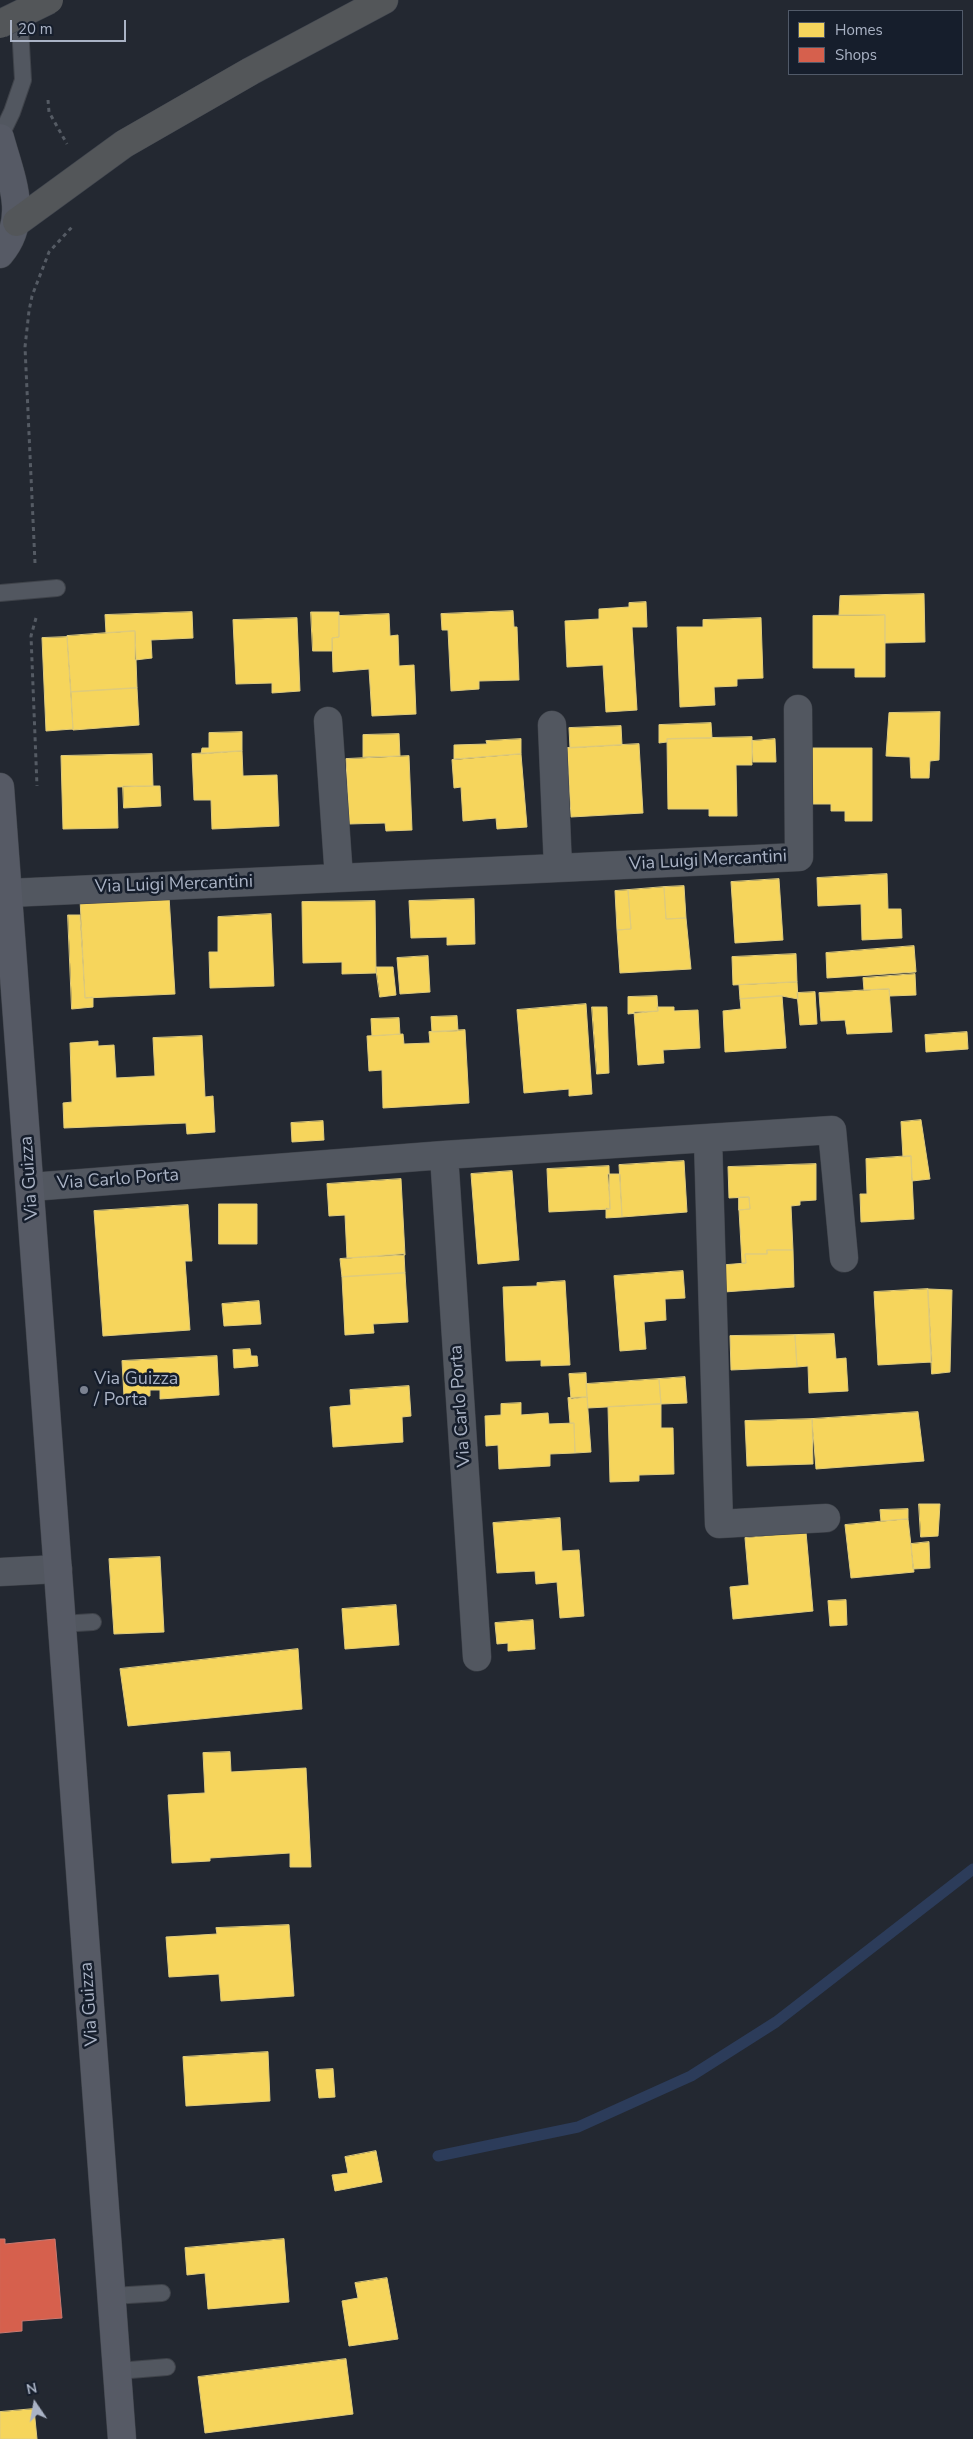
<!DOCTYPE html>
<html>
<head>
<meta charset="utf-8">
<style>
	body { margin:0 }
	#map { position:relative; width:973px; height:2439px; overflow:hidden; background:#232831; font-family:"Nunito Sans",sans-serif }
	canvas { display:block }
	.legend { position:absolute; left:788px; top:10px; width:175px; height:65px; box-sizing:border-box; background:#161e2c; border:1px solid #515a69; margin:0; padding:6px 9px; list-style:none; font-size:15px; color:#aab3c5 }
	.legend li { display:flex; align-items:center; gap:10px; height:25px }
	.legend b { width:25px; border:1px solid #515a69 }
	.north { position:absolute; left:10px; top:2379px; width:50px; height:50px; -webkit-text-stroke:4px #161e2c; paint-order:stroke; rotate:348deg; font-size:14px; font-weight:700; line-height:20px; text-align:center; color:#aab3c5 }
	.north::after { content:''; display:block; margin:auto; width:18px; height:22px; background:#aab3c5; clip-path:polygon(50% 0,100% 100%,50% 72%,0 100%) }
	.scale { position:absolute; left:10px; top:20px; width:116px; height:22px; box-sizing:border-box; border:2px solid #aab3c5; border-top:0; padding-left:6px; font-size:15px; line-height:18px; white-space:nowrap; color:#aab3c5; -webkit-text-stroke:4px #161e2c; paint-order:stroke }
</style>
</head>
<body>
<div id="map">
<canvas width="973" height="2439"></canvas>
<ul class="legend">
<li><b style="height:14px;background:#f6d55c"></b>Homes</li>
<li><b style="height:14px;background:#d6604d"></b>Shops</li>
</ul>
<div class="north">N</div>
<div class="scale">20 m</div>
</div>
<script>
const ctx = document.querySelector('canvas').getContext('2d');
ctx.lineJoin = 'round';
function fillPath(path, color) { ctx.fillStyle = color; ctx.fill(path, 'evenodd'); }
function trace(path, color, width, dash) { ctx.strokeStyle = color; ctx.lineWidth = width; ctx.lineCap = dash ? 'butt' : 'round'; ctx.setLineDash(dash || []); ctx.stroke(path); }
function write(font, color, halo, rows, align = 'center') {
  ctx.font = font + ' "Nunito Sans",sans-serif'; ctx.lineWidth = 5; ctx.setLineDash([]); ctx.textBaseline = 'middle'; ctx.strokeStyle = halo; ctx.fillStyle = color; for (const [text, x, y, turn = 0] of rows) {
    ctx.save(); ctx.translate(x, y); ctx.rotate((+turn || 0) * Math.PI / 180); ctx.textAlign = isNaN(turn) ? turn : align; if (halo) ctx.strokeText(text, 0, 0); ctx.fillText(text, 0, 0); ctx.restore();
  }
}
const homes = new Path2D(`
	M924,594L925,642L885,643V615H839L840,596Z
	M646,602L647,627H632L637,710L606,712L603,665L567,667L565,621L599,619V609L629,607V603Z
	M513,611L514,627H517L519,680L479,681V689L451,691L448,630H442L441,614Z
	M192,612L193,638L151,640L152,658L135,660V631L106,633L105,615Z
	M311,612H339V637L332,638V651H313Z
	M389,614L390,636L398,635L399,666L414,665L416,714L372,716L369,669L333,672L332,638L339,637V616Z
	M885,615V677H855V668H813V616Z
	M297,618L300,691L272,693V683L236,684L233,620Z
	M761,618L763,678L737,679V686L714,687L715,705L680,707L677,627H703V620Z
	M135,631L137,688L71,692L67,636Z
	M67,637L73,729L46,731L42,638Z
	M137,688L139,725L73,730L71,692Z
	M940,712L939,760L930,761L929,778H911L910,757L886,756L889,713Z
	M711,723L712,738L667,739V742L659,743V725Z
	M621,726L622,745L570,748L569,728Z
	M242,732V751L201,754L202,748H209V733Z
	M399,734L400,756L363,757V735Z
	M752,737V765H736L737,816H709V809H668L667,739Z
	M521,739V754L454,759V745L487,744L486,741Z
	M775,739L776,762H753L752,741Z
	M639,744L643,813L571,817L567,748Z
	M806,748H872V821H845V811H831V804H807Z
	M242,751L243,776L277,775L279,826L212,829L211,800H194L192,754Z
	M152,754L153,786L117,787L118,828L63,829L61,756Z
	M521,754L527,827L497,829L496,818L463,821L461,787L454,788L452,760Z
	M409,756L412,830L386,831L385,823L349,824L346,759Z
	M123,786H160L161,806L124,808Z
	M887,874L888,909H901L902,938L862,940L861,904L818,906L817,878Z
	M779,879L783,940L735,943L731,882Z
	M684,886L686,918L666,919L664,887Z
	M664,887L666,919L686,918L691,969L620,973L617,930L631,929L628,890Z
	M628,890L631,929L617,930L615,891Z
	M169,896L175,994L85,998L80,899Z
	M474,899L475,944L447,945V937L411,938L409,901Z
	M375,901L376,973L342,974V962L303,963L302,902Z
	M271,914L274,986L210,988L209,952H218V917Z
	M68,915H80L85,998L93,997V1007L72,1009Z
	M914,946L916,972L827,978L826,953Z
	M796,954L797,982L733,985L732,957Z
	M428,956L430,992L400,994L397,958Z
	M376,967H393L396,995L380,997Z
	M915,974L916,995L890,996L889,989L864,990L863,978Z
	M797,982L798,999L782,996L740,999L739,985Z
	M889,989L892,1032L847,1034L845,1020L821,1021L819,993Z
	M815,992L817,1024L800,1025L797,993Z
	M657,996L658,1011L628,1014V997Z
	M782,996L786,1048L725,1052L723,1011L741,1009L740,999Z
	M586,1004L592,1094L569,1096V1089L524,1093L517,1010Z
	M592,1007H607L609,1073L597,1074Z
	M657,1007H674V1011L698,1010L700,1048L663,1050L664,1063L638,1065L634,1012L658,1011Z
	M457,1016L458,1031L432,1032L431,1017Z
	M399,1018L400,1034L372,1036L371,1019Z
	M465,1030L469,1103L383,1108L382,1070L369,1071L367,1036L403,1034L404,1044L430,1043L429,1032Z
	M967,1032L968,1049L926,1052L925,1035Z
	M202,1036L205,1097L213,1096L215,1132L187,1134L186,1123L64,1128L63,1103L72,1102L70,1043L98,1041V1046L114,1045L116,1078L155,1076L153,1038Z
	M921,1120L930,1179L912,1181L911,1156L903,1157L901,1122Z
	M323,1121L324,1140L292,1142L291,1123Z
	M911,1156L914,1219L861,1222L860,1194H867L866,1159Z
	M684,1161L687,1212L622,1217L619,1165Z
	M816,1164V1200L800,1201V1205L791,1206L793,1250H767V1254H745L746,1263H742L739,1210L750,1209L749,1197L729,1198L728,1167Z
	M609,1166L610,1209L549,1212L547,1169Z
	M512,1171L519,1260L478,1264L471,1174Z
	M608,1174H620L622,1217L606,1218V1208L610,1209Z
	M401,1179L405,1255L347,1258L345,1215L329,1216L327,1184Z
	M739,1197H749L750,1209L739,1210Z
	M219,1204H257V1244H219Z
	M188,1205L192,1261H185L190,1330L103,1336L94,1211Z
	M767,1250H793L794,1287L724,1292L722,1265L746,1263L745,1254H767Z
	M404,1254L405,1273L342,1277L340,1259Z
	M683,1271L685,1298L665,1299L666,1320L644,1322L646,1349L620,1351L614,1276Z
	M405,1273L408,1322L373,1324L374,1333L345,1335L342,1277Z
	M565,1281L570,1365L541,1366V1360L506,1361L503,1287L537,1286V1283Z
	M928,1289L952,1290L950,1372L932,1374Z
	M928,1289L932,1362L878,1365L874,1292Z
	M259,1301L261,1324L224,1326L222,1304Z
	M834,1334L836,1359L846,1358L848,1391L809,1393L808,1366L797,1367L795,1335Z
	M795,1335L797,1367L731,1370L730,1336Z
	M250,1349L251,1356H257L258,1366L234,1368L233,1350Z
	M217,1356L219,1395L160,1399V1390H150V1396L124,1397L122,1361Z
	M586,1373L587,1397L571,1399L569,1374Z
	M685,1377L687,1403L661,1404L659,1379Z
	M659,1379L661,1404L588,1408L586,1384Z
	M409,1386L411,1416L402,1417L403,1442L333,1447L330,1407L351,1405L350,1390Z
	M587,1397L591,1452L575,1453L574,1423H570L568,1398Z
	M521,1403V1415L548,1413L549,1424L574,1423L575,1453L550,1454V1466L499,1469L498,1445L486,1446L485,1416L501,1415V1404Z
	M661,1404V1428H673L674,1474L639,1475V1481L610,1482L608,1407Z
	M918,1412L924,1461L816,1469L812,1419Z
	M812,1419L813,1464L747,1466L745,1421Z
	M919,1504H940L938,1536L921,1537Z
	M908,1509V1519L881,1521L880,1510Z
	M560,1518L562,1551L579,1550L584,1616L560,1618L557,1582L536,1584L535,1571L497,1573L493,1523Z
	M908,1519L914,1572L851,1578L845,1525Z
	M806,1532L813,1611L733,1619L730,1587L749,1585L745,1538Z
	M929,1542L930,1568L913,1569L911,1544Z
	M160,1557L164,1632L114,1634L109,1559Z
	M846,1600L847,1625L830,1626L828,1601Z
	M396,1605L399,1645L345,1649L342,1609Z
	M533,1620L535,1649L508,1651V1643L497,1644L495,1623Z
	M298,1649L302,1709L128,1726L120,1669Z
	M230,1752L231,1772L306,1768L311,1867H290V1853L210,1858V1861L172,1863L168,1795L205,1793L203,1753Z
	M289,1925L294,1996L221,2001L219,1974L169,1977L166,1937L217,1934L216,1928Z
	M268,2052L270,2101L186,2106L183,2057Z
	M333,2069L335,2097L319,2098L316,2070Z
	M376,2151L382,2182L335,2191L332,2175L348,2173L345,2157Z
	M284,2239L289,2302L208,2309L205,2273L187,2275L185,2248Z
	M387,2278L398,2339L349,2346L342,2301L358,2298L355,2283Z
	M346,2359L353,2414L205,2433L198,2377Z
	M34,2409L37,2439H0V2412Z`);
const shops = new Path2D(`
	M0,2239H5V2244L55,2239L62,2318L22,2321V2331L0,2333Z`);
const stream = new Path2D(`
	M438,2156L578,2127L691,2076L776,2022L973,1869`);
const path = new Path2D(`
	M48,100L49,112L67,144
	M35,563L25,347L29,311L32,296L49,252L72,227
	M36,618L31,636L37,786`);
const lane = new Path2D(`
	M0,137L12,112L23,80L19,9
	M0,593L57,588
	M61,1624L93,1622
	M112,2296L162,2293
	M118,2371L167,2367`);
const street = new Path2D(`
	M328,721L339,878
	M552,725L558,868
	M9,893L799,857L798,709
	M708,1139L719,1524L826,1518
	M444,1155L477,1657
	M31,1187L444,1155L832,1130L844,1258
	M0,1572L58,1569`);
const secondary = new Path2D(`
	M0,138C11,178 30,219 0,254
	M0,787L122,2439`);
const highway = new Path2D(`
	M17,222L124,144L251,71L384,0`);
const highwayBridge = new Path2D(`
	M0,24L49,0`);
const markers = [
	[84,1390,5,"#7b8291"]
];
const streetNames = [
	["Via Luigi Mercantini",708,861,-3],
	["Via Luigi Mercantini",174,885,-2],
	["Via Guizza",30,1178,-94],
	["Via Carlo Porta",118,1180,-4],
	["Via Carlo Porta",461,1406,-94],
	["Via Guizza",90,2004,-94]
];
const poiNames = [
	["Via Guizza",94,1380],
	["/ Porta",94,1401]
];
fillPath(homes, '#f6d55c');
trace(homes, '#dfcb7c', 1);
fillPath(shops, '#d6604d');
trace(shops, '#c97971', 1);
trace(stream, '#2c3c5a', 11);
trace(lane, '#3f434a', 18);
trace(street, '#3f434a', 29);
trace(secondary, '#3f434a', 29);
trace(highway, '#3f444e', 29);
trace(path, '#555b64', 3, [4, 4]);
trace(lane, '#525760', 16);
trace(street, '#525760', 28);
trace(secondary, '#565a65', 28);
trace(highway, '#535659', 28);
trace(highwayBridge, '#3f444e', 29, []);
trace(highwayBridge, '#535659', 28);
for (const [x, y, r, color] of markers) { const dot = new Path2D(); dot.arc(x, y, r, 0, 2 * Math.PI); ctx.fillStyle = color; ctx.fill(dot); trace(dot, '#161e2c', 2); }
write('18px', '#aab3c5', '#161e2c', streetNames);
write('18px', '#aab3c5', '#161e2c', poiNames, 'left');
</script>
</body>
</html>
